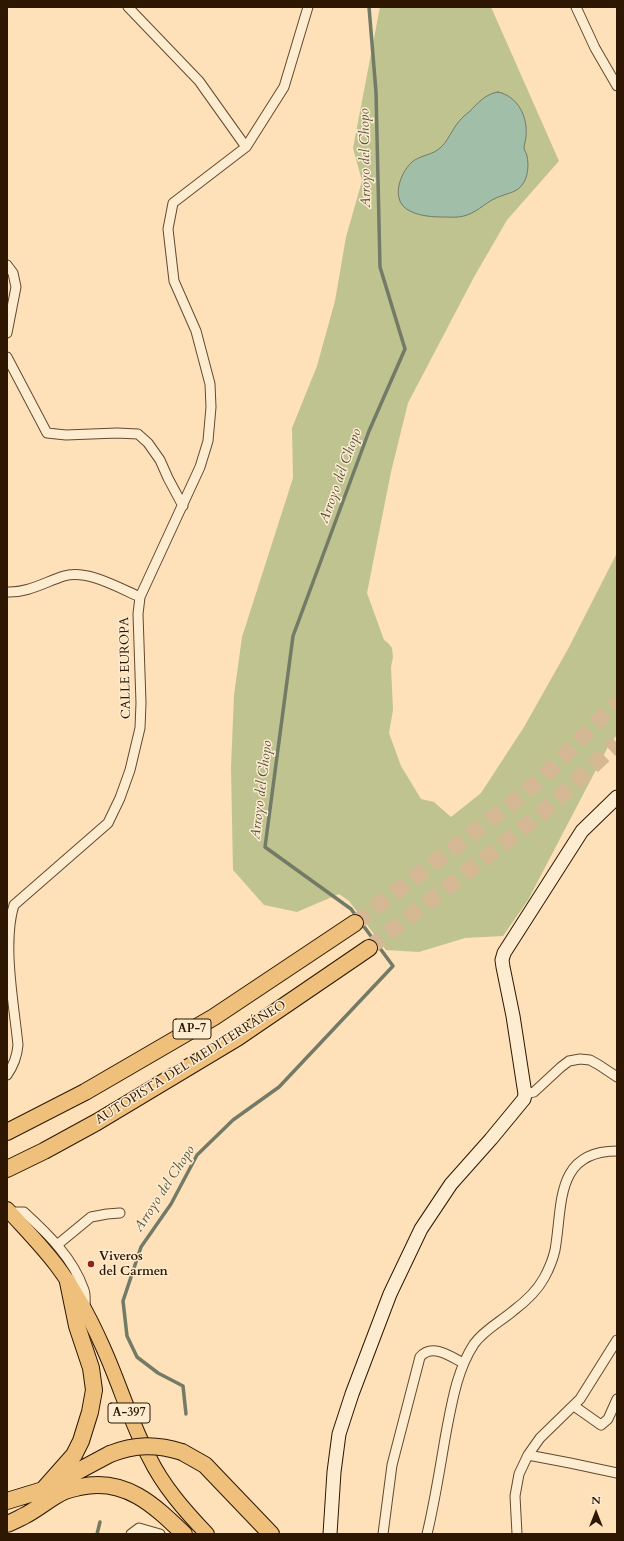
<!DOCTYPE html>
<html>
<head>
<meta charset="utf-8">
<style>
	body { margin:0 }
	#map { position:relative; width:624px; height:1541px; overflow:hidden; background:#fee1b8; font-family:Cardo,serif }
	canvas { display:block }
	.frame { position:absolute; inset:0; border:8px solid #2d1702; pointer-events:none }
	.north { position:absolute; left:576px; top:1493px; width:40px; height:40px; -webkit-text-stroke:3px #feecd1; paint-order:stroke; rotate:0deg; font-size:11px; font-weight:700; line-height:16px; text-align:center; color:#2d1702 }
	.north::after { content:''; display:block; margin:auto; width:14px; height:18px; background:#2d1702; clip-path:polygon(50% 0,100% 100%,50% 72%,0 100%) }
</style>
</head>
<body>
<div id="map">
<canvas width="624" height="1541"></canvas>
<div class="frame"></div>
<div class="north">N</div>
</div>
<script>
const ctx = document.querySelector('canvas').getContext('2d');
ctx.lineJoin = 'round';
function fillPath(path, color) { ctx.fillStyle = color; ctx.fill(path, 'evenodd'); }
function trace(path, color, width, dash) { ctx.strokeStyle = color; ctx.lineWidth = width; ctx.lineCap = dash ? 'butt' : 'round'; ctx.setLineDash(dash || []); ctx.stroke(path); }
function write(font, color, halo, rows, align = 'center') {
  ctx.font = font + ' Cardo,serif'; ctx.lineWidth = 3; ctx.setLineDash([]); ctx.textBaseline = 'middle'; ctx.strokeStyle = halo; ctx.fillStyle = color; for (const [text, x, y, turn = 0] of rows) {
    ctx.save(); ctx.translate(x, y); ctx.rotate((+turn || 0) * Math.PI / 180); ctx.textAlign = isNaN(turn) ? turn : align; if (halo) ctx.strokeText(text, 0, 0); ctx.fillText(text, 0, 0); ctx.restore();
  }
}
const green = new Path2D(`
	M380,7H491L559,161L507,220L474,277L408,403L391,472L367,593L384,640L388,643L392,648L393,657L391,667L393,710L389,733L401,766L421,799L434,802L451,817L481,793L524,727L568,649L617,553V735L610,743L528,900L503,936L465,938L419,952L386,950L349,901L339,894L297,912L264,905L233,870L231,768L234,695L242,637L293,478L292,428L317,366L335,301L346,237L362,181L353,148Z`);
const water = new Path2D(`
	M498,92C518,96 528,117 526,136C526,140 524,144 524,148C524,151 527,153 527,156C529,165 528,178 522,185C517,192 509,193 501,196C488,200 479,211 467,215C459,218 451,217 443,217C432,217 420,216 410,211C390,202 399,174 412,162C420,155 434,155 441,147C446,143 449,136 453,130C457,123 462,117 469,112C478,103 485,94 498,92Z`);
const stream = new Path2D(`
	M186,1414L183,1386L158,1373L137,1357L127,1336L123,1301L141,1247L171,1204L197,1155L233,1120L279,1087L393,966L351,909L265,847L293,636L369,431L405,349L380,267L376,92L369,7
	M97,1534L100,1522`);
const highwayTunnel = new Path2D(`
	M355,923L512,803L544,776L617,702
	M369,948L527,825L560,797L617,743`);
const street = new Path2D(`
	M576,7L595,48L617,86
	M246,147L284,87L308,7
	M7,265L13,273L16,287L7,333
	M7,357L47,433L66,435L117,433L138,434L148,443L160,460L168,478L183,506
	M7,592C28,593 45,582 64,576C87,569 119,588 140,597
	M7,1075C14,1065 17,1057 18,1045C14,1004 2,944 14,905L108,823L120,798L130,770L140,728L141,703L138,614L140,597L200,467L208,441L211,407L210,384L196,331L174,281L168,229L173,203L246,147L199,81L128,7
	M525,1094L534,1092L561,1067L569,1061L580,1059L590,1060L599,1065L617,1077
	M10,1212H24C48,1234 73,1258 84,1290C86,1295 85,1303 85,1308
	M57,1245L91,1217L107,1214L120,1213
	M574,1406L601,1425L608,1419L617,1399
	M528,1455L570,1463L617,1473
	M131,1534L139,1528L160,1534
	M383,1534L392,1465L420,1357C432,1343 450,1356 463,1363
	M427,1534C435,1501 440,1467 446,1433C452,1402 457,1370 474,1344C484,1330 500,1322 513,1311C525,1302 537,1291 544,1278C549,1269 553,1259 555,1250C563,1206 554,1151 617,1151
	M517,1534L515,1496L519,1474L528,1455L540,1438L580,1399L617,1340`);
const secondary = new Path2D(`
	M330,1534L334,1472L339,1434L352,1394L390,1294L421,1229L451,1184L491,1139L524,1099L525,1094L513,1016L503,967L502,960L504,953L582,831L617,797`);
const primary = new Path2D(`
	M7,1209C24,1228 42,1246 57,1266C75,1290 90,1318 102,1345C119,1382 130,1421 149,1457C163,1486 185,1511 207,1534`);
const highway = new Path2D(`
	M7,1132L85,1092L214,1017L355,923
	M7,1169L44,1151L97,1122L237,1038L369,948
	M182,1452L205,1465L271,1534
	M52,1485L110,1454
	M7,1501L43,1490L74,1455L81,1441L90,1412L94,1390L91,1368L77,1326L68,1282
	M7,1524C13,1522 18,1519 24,1516C38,1509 51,1497 65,1491C70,1489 76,1488 80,1487C125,1477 154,1505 184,1534`);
const highwayBridge = new Path2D(`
	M110,1454C135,1444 157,1444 182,1452`);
const markers = [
	[91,1264,4,"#8f2418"]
];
const shields = [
	[192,1029,38],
	[129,1413,42]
];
const shieldNames = [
	["AP-7",192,1029],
	["A-397",129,1413]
];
const streetNames = [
	["CALLE EUROPA",126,668,-91],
	["AUTOPISTA DEL MEDITERRÁNEO",191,1063,-32]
];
const poiNames = [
	["Viveros",99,1257],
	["del Carmen",99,1272]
];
const waterNames = [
	["Arroyo del Chopo",366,158,-91],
	["Arroyo del Chopo",341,476,-70],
	["Arroyo del Chopo",262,790,-83],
	["Arroyo del Chopo",165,1189,-57]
];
fillPath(green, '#bfc390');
fillPath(water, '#a1bea8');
trace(water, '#737b66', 1);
trace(stream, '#737b66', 3.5);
trace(highwayTunnel, '#d4b994', 16, [16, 8]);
trace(street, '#614a30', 11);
trace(secondary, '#2d1702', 15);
trace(primary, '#2d1702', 16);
trace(highway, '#2d1702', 18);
trace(street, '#feecd1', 9);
trace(secondary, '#feecd1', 13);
trace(primary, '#efc07c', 14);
trace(highway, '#efc07c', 16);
trace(highwayBridge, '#2d1702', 18, []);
trace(highwayBridge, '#efc07c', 16);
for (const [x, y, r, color] of markers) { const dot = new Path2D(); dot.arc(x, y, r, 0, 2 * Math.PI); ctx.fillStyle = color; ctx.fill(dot); trace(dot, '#feecd1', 1.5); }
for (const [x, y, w] of shields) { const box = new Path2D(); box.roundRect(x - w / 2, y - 10, w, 20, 3); ctx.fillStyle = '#feecd1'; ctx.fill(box); trace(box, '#2d1702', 1); }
write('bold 12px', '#2d1702', null, shieldNames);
write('13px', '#2d1702', '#feecd1', streetNames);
write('bold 13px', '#2d1702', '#feecd1', poiNames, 'left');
write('italic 14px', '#56513c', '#feecd1', waterNames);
</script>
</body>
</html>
